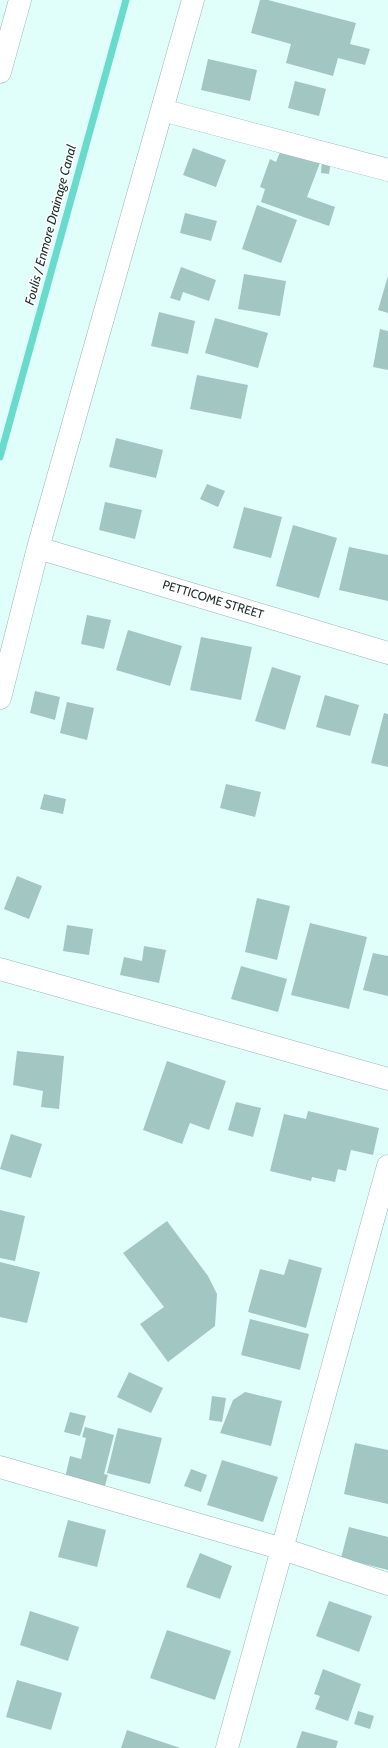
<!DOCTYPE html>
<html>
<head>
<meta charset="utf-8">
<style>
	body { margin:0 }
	canvas { display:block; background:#e1fffa }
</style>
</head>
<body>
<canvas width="388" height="1748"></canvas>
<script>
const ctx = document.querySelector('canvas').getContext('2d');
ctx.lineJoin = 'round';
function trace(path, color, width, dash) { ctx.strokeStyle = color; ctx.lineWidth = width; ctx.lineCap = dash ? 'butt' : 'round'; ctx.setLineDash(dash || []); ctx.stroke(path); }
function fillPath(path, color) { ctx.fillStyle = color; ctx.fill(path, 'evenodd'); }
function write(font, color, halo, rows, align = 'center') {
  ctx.font = font + ' Cabin,sans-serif'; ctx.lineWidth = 3; ctx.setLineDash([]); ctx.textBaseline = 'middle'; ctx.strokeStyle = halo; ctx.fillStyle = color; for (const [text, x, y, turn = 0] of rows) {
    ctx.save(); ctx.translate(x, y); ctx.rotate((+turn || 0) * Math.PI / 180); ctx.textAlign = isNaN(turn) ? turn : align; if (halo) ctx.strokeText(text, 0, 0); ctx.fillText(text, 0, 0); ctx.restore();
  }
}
const stream = new Path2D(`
	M0,457L126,0`);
const building = new Path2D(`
	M260,0H268L356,23L350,44L370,49L365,65L338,58L333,76L286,63L291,44L251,33Z
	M208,59L257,70L250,101L201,90Z
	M295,81L326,89L319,116L288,108Z
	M282,147L321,160L307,197L335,207L329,226L261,202L265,189L260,187L270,159L276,162Z
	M193,148L226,160L216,187L183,175Z
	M322,160L331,161L329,174L321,173Z
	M257,205L297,220L281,263L242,249Z
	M185,213L217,221L211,241L180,233Z
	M181,267L216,280L209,301L183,292L180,301L170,298Z
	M244,274L286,281L280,316L238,309Z
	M388,276V313L378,310Z
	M159,312L195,321L188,354L151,346Z
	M215,318L268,333L258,368L205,353Z
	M380,329L388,331V370L373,367Z
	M197,375L248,385L241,419L190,409Z
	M116,438L163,450L156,478L109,467Z
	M207,484L225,491L218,507L200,499Z
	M105,502L142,510L135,539L99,530Z
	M244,507L282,517L271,558L233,548Z
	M293,525L337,538L319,598L276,586Z
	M349,547L388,555V601L339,590Z
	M87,615L111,620L104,649L81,644Z
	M128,630L182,646L170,686L116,670Z
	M201,637L252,647L241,700L190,690Z
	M272,667L301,676L285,730L255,721Z
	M35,691L60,697L55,720L30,713Z
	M325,695L359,705L350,736L316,727Z
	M67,702L94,708L87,740L60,733Z
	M384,713L388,714V767L371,763Z
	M226,784L261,792L255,817L220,808Z
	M44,794L66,799L63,814L40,809Z
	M17,876L42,886L29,919L4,909Z
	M257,898L290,906L277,960L245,952Z
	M310,923L367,937L349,1009L291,995Z
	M67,925L93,929L89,955L63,951Z
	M144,946L166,950L159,983L120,975L124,957L142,961Z
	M373,953L388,956V996L363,990Z
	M241,966L287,979L278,1012L231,999Z
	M17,1051L64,1056L59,1109L41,1107L43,1091L13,1085Z
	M167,1061L226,1081L209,1130L190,1123L182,1144L143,1130Z
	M236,1102L261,1108L253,1137L228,1130Z
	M308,1111L379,1128L373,1155L351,1150L346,1171L338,1169L335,1182L312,1177L311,1181L270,1171L284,1114L306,1119Z
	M11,1134L42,1144L31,1178L0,1169Z
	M0,1210L25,1216L15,1261L0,1258Z
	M167,1221L208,1276L217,1294L215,1326L168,1362L140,1324L164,1307L123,1253Z
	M289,1259L322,1268L306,1328L248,1312L260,1269L284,1275Z
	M0,1262L40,1272L27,1323L0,1317Z
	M250,1319L309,1334L300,1370L241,1355Z
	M129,1372L163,1388L151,1413L117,1397Z
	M245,1392L282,1401L271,1446L220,1433L233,1400Z
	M212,1396L226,1398L222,1422L209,1420Z
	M70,1412L86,1416L80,1436L64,1432Z
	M85,1427L114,1435L104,1474L108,1475L104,1489L65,1478L70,1456L81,1459L86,1438L82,1437Z
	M118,1428L162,1438L150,1484L107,1473Z
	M355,1443L388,1450V1504L344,1494Z
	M222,1460L278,1477L263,1522L207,1505Z
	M191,1469L207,1475L201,1492L184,1486Z
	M68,1520L106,1530L97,1567L58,1557Z
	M349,1527L388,1537V1570L341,1558Z
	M200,1553L232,1566L220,1599L186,1587Z
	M329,1601L372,1616L359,1652L316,1636Z
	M30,1611L79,1627L68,1661L20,1645Z
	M167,1630L231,1651L215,1700L150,1678Z
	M323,1669L361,1684L348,1721L315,1709L320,1696L314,1694Z
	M17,1680L62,1693L51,1730L6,1717Z
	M358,1711L374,1716L370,1729L354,1724Z
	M127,1730L180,1748H121Z
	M302,1731L338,1741L336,1748H296Z`);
const minor = new Path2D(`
	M0,72L20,0
	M162,110L388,170
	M38,548L388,653
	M0,698L38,548L193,0
	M0,969L388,1079
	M0,1467L283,1549L388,1584
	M227,1748L388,1166`);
const streetNames = [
	["PETTICOME STREET",213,600,17]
];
const waterNames = [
	["Foulis / Enmore Drainage Canal",51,225,-75]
];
trace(stream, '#69dbcd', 7);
fillPath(building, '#a2c6c1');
trace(minor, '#93b7b1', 23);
trace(minor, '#fff', 22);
write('12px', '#202e2c', '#fff', streetNames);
write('italic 13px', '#1a2f2c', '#fff', waterNames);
</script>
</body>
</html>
